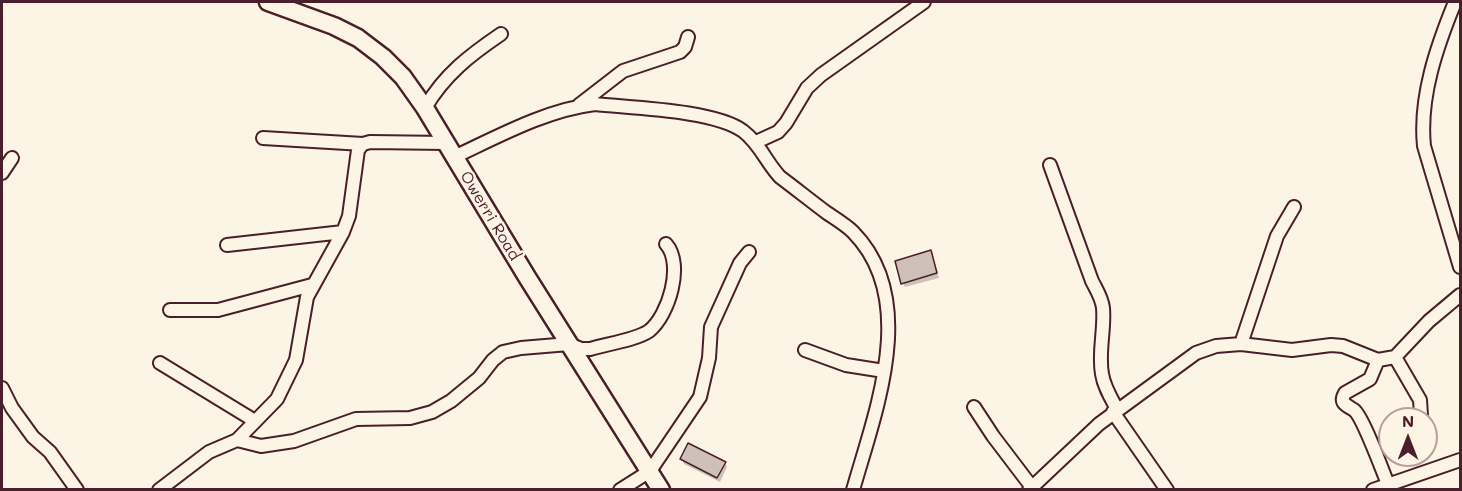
<!DOCTYPE html>
<html>
<head>
<meta charset="utf-8">
<style>
	body { margin:0 }
	#map { position:relative; width:1462px; height:491px; overflow:hidden; background:#fcf5e5; font-family:Mali,sans-serif }
	canvas { display:block }
	.frame { position:absolute; inset:0; border:3px solid #4a1f2b; pointer-events:none }
	.north { position:absolute; left:1378px; top:407px; width:60px; height:60px; box-sizing:border-box; background:#fcf5e5; border:2px solid #b59f9b; border-radius:50%; rotate:0deg; font-size:16px; font-weight:700; line-height:24px; text-align:center; color:#4a1f2b }
	.north::after { content:''; display:block; margin:auto; width:21px; height:27px; background:#4a1f2b; clip-path:polygon(50% 0,100% 100%,50% 72%,0 100%) }
</style>
</head>
<body>
<div id="map">
<canvas width="1462" height="491"></canvas>
<div class="frame"></div>
<div class="north">N</div>
</div>
<script>
const ctx = document.querySelector('canvas').getContext('2d');
ctx.lineJoin = 'round';
function fillPath(path, color) { ctx.fillStyle = color; ctx.fill(path, 'evenodd'); }
function trace(path, color, width, dash) { ctx.strokeStyle = color; ctx.lineWidth = width; ctx.lineCap = dash ? 'butt' : 'round'; ctx.setLineDash(dash || []); ctx.stroke(path); }
function write(font, color, halo, rows, align = 'center') {
  ctx.font = font + ' Mali,sans-serif'; ctx.lineWidth = 5; ctx.setLineDash([]); ctx.textBaseline = 'middle'; ctx.strokeStyle = halo; ctx.fillStyle = color; for (const [text, x, y, turn = 0] of rows) {
    ctx.save(); ctx.translate(x, y); ctx.rotate((+turn || 0) * Math.PI / 180); ctx.textAlign = isNaN(turn) ? turn : align; if (halo) ctx.strokeText(text, 0, 0); ctx.fillText(text, 0, 0); ctx.restore();
  }
}
const shadow = new Path2D(`
	M933,257L939,278L905,287L903,283Z
	M682,459L725,463L727,467L720,482L684,464Z`);
const building = new Path2D(`
	M931,250L937,273L901,284L895,261Z
	M688,443L726,462L717,478L680,459Z`);
const street = new Path2D(`
	M1455,2C1437,46 1419,97 1424,146L1460,267
	M579,105L623,71L680,52L685,47L688,37
	M425,108C444,75 470,55 501,34
	M263,138L363,144
	M756,142L778,132L786,123L807,88L821,75L924,2
	M454,157C499,136 546,110 595,104C632,108 714,110 743,131C760,144 766,162 780,177C796,189 811,201 827,213C836,219 846,225 853,232C920,300 875,412 853,490
	M1050,165L1092,281C1096,289 1102,298 1103,308C1105,330 1098,352 1102,374C1104,387 1111,398 1117,409
	M2,173L12,158
	M227,245L343,232
	M170,310H218L312,285
	M1241,344L1277,236L1294,207
	M805,350L846,365L884,371
	M1395,357L1420,400L1421,415
	M1378,360L1370,379L1345,393C1339,403 1346,405 1354,410C1363,417 1382,470 1388,484
	M160,363L255,421
	M2,388L12,408L33,437L50,452L77,490
	M974,407L993,436L1031,486
	M1113,412L1167,490
	M237,440L261,446L294,441L356,419L410,418L432,412L451,401L479,378L493,360L503,352L521,348L569,344L581,349H590C606,344 636,340 649,331C669,315 684,264 666,244
	M159,490L209,452L237,440L277,399L296,360L307,297L343,232L349,216L358,150L363,144L370,142L446,143
	M620,490L650,471L700,397L709,358L711,327L740,263L749,252
	M1029,490L1099,424L1196,353L1216,346L1241,344L1292,350L1331,345L1343,346L1378,360L1395,357L1429,321L1460,295
	M1373,490L1460,460`);
const secondary = new Path2D(`
	M268,2L334,26L358,38L383,57L403,77L425,108L527,277L661,490`);
const streetNames = [
	["Owerri Road",490,216,59]
];
fillPath(shadow, '#0003');
fillPath(building, '#cfc0b7');
trace(building, '#4a1f2b', 1.5);
trace(street, '#4a1f2b', 16);
trace(secondary, '#4a1f2b', 21);
trace(street, '#fcf5e5', 12);
trace(secondary, '#fcf5e5', 16);
write('16px', '#4a1f2b', '#fcf5e5', streetNames);
</script>
</body>
</html>
